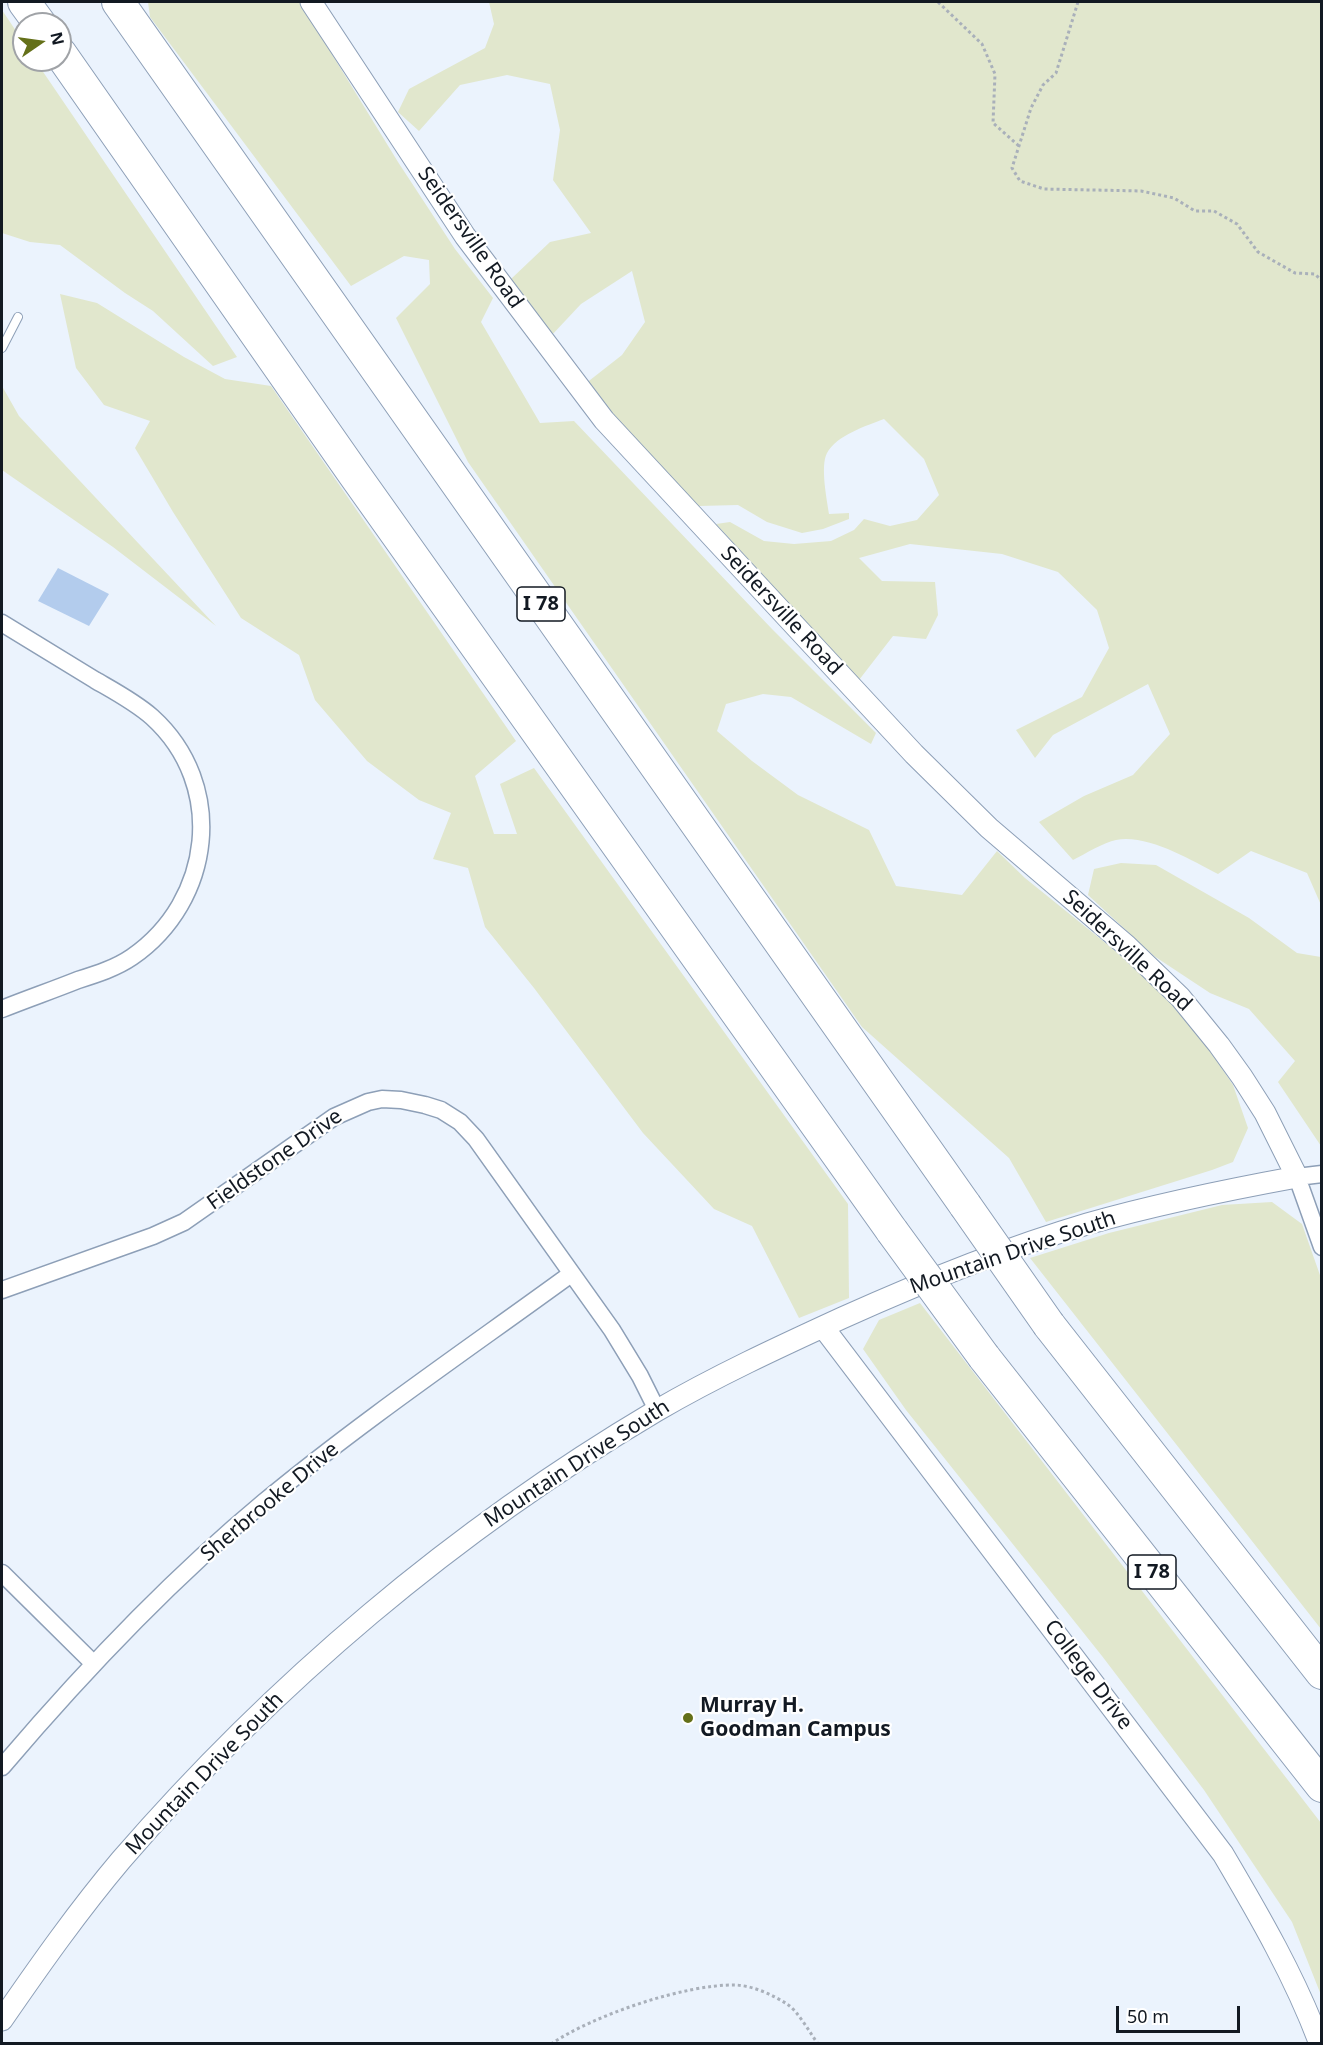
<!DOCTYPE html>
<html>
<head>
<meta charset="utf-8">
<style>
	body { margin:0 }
	#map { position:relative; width:1323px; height:2045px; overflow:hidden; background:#ebf3fd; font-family:"Noto Sans",sans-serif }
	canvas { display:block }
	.frame { position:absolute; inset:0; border:3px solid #121922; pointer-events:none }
	.north { position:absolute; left:12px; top:12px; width:60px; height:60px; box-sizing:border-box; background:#fff; border:2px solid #a0a3a7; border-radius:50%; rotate:77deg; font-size:16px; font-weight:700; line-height:24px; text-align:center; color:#121922 }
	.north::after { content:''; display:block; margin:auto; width:21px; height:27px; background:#647019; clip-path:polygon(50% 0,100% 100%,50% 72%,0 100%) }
	.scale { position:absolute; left:1116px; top:2006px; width:124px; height:27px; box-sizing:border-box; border:3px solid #121922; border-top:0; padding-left:8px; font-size:18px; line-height:21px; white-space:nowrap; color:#121922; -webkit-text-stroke:4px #fff; paint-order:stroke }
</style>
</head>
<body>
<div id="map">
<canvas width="1323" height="2045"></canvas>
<div class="frame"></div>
<div class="north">N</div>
<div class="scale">50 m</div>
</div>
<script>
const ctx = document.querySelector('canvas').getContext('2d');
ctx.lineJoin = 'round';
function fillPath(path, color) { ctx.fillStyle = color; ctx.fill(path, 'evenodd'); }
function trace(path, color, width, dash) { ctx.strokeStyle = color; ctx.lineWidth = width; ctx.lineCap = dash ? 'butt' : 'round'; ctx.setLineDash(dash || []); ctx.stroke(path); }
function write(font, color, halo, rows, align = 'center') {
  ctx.font = font + ' "Noto Sans",sans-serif'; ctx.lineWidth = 4.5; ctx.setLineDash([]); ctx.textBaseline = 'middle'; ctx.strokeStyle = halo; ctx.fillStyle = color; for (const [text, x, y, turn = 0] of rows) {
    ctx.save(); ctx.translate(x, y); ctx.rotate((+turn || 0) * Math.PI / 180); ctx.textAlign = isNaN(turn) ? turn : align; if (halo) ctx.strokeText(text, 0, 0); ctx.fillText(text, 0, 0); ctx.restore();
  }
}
const green = new Path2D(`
	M148,2H300L398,162L455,249L493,298L481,322L540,423L574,421L772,629L876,733L871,744L791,697L763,694L726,704L717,731L752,761L798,795L869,830L896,886L962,895L997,851L1025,878L1139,970L1197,1031L1233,1085L1248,1128L1233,1162L1212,1170L1046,1222L1009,1158L862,1027L468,462L396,318L430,284L429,260L404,256L351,286L150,17Z
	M489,2H1321V905L1307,873L1251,851L1218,874C1190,860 1148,834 1116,840C1104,842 1085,854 1073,860L1039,822L1084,796L1133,775L1170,734L1148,684L1053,735L1035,758L1016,730L1082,697L1109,648L1097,610L1058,572L1002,554L910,544L859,558L882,581L935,582L938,615L926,639L893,636L859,680L716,524L730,522L764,541L794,544L831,541L854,530L864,519L890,526L917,520L939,495L924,459L884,419C866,426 837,435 827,453C820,466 827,500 829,514L849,513V519L823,529L802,533L767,522L738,505L699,506L630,436L585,384L622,355L645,322L632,271L581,304L551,336L511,279L550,242L591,233L553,180L560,130L550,84L507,75L460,85L419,131L398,112L409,89L485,48L494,24Z
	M2,10L24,43V60H35L237,357L213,366L153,311L125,293L60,245L30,242L2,233Z
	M60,294L97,303L184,357L225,379L271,386L516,741L475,776L494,834H517L500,784L534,768L848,1204L849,1298L799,1318L752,1226L714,1209L643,1133L534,988L485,927L468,868L433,859L451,813L419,800L367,761L315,700L299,655L241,618L173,512L135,448L150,421L104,405L76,368Z
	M2,386L19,416L216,626L113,547L2,470Z
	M1121,863L1156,865L1249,918L1297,953L1321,957V1146L1278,1082L1295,1061L1249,1009L1210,993L1154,956L1088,895L1094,869Z
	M1272,1202L1302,1224L1321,1278V1629L1030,1258L1109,1233L1222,1205Z
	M920,1303L1321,1823V1995L1292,1922L1204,1790L1102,1656L906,1410L863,1349L879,1320Z`);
const building = new Path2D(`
	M58,568L109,594L89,626L38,601Z`);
const path = new Path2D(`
	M938,2L982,44L995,74L993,123L1019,146
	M1078,2L1056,73L1043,85L1031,108L1012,168L1020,181L1044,189L1141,191L1174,198L1195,211H1214L1237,224L1258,252L1295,273L1315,274L1322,281
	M551,2044C594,2015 685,1984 736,1985C754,1986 773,1995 787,2004C798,2011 810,2033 818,2044`);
const service = new Path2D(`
	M2,348L18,317`);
const minor = new Path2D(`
	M2,623C33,642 64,661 95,680C114,691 135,702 152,717C227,785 213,901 132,957C116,968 97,974 78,980C53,990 27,999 2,1009
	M1322,1174L1297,1177L1322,1247
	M2,1290L153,1236L184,1222L334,1117L368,1102L382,1099L401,1100L425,1105L441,1110L460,1122L476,1139L612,1330L640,1376L657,1410
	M2,1573L94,1664
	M2,1767C82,1673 169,1581 264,1502C362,1421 468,1349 571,1274`);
const tertiary = new Path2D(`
	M823,1327L1223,1854C1259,1915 1295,1977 1320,2044
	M2,2020C40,1965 78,1911 121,1860C274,1683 455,1530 656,1411C716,1376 779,1347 842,1318C922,1282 1003,1249 1087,1224C1157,1204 1226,1190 1297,1177L1265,1113L1242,1077L1219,1045L1180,997L1127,946L989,828L914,754L604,420L465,236L311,2`);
const motorway = new Path2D(`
	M24,2L40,24
	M118,2L965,1205
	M60,53L354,474L892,1231
	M1049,1325L1322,1673
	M984,1357L1322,1786`);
const motorwayBridge = new Path2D(`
	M965,1205L1049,1325
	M892,1231L984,1357`);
const markers = [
	[688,1718,6,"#647019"]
];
const shields = [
	[541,604,48],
	[1152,1572,48]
];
const shieldNames = [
	["I 78",541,604],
	["I 78",1152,1572]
];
const streetNames = [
	["Seidersville Road",470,238,55],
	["Seidersville Road",781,611,47],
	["Seidersville Road",1127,951,43],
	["Fieldstone Drive",275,1160,-35],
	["Mountain Drive South",1013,1253,-19],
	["Mountain Drive South",577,1464,-33],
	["Sherbrooke Drive",270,1502,-40],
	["College Drive",1088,1675,53],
	["Mountain Drive South",205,1774,-46]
];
const poiNames = [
	["Murray H.",700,1706],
	["Goodman Campus",700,1730]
];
fillPath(green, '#e1e7cd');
fillPath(building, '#b3cced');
trace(service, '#8d9fb7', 10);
trace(minor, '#8d9fb7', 19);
trace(tertiary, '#8d9fb7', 23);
trace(motorway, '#8d9fb7', 34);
trace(path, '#a9b0ba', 3, [3, 3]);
trace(service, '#fff', 8);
trace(minor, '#fff', 16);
trace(tertiary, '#fff', 21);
trace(motorway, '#fff', 32);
trace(motorwayBridge, '#8d9fb7', 34, []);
trace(motorwayBridge, '#fff', 32);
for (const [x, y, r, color] of markers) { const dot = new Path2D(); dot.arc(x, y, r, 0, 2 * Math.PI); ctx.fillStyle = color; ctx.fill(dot); trace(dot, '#fff', 2); }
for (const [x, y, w] of shields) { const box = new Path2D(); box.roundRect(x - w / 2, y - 17, w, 34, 4.5); ctx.fillStyle = '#fff'; ctx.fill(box); trace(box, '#121922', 1.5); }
write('bold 20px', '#121922', null, shieldNames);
write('21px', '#121922', '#fff', streetNames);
write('bold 21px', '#121922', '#fff', poiNames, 'left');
</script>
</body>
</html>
